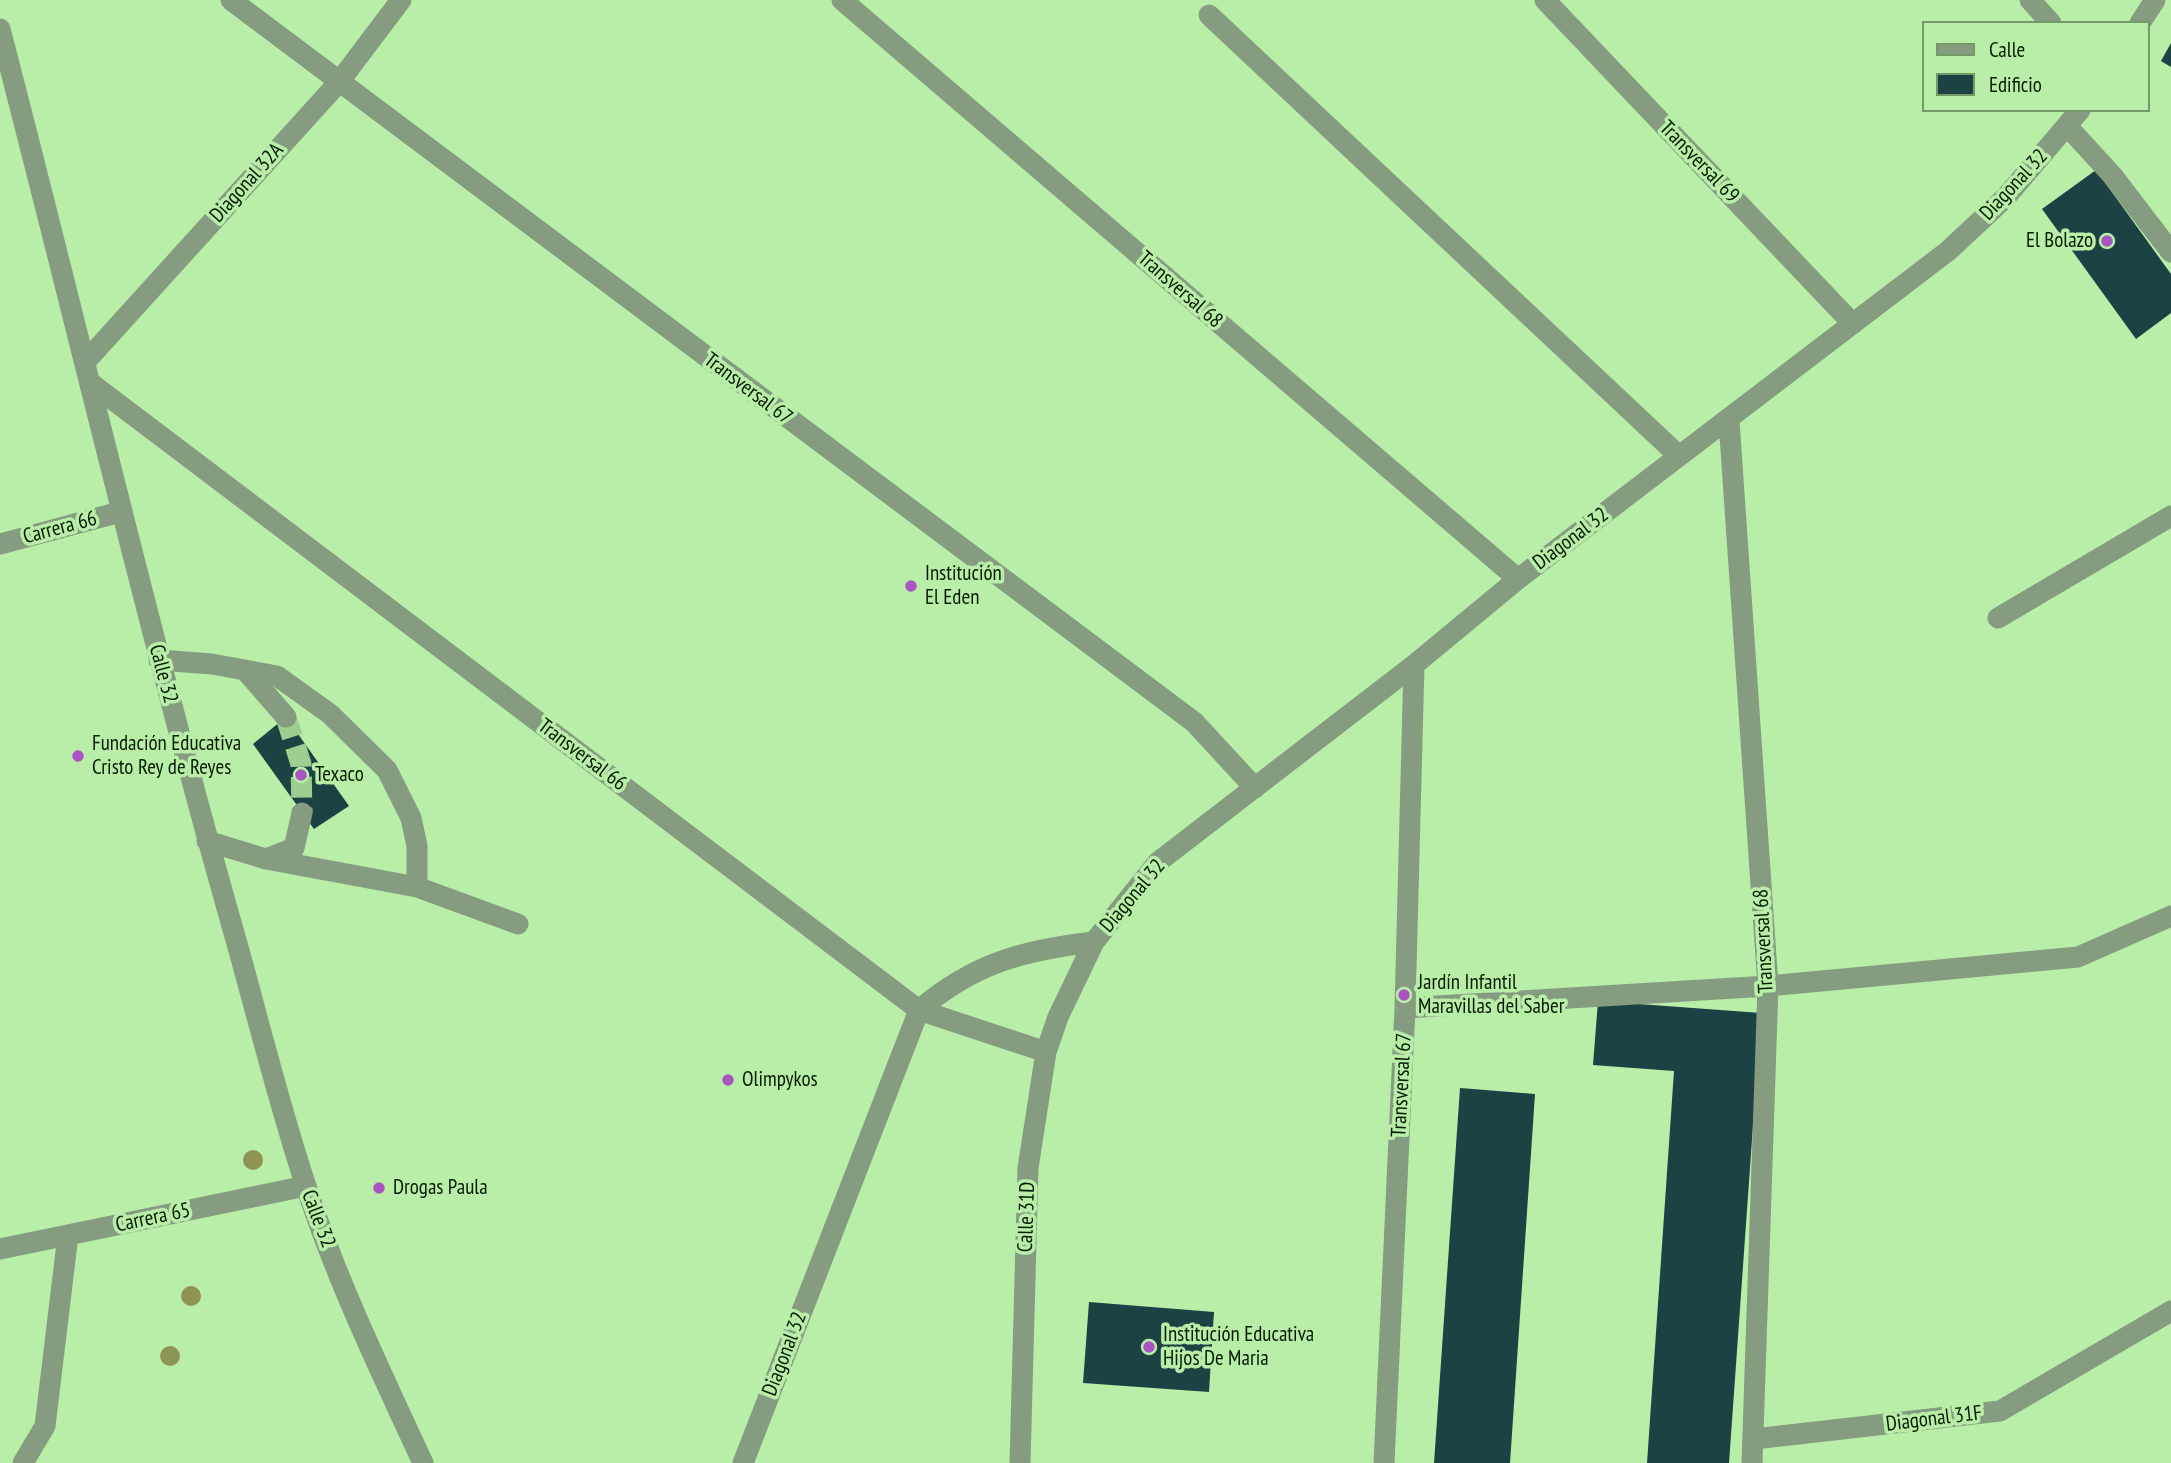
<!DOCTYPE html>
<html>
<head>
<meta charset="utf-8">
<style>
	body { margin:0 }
	#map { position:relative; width:2171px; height:1463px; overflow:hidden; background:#b9eea9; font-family:"PT Sans Narrow",sans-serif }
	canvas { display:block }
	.legend { position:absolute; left:1922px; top:21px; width:228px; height:91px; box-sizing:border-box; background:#b9eea9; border:2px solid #729966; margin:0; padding:9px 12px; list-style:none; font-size:21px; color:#071a02 }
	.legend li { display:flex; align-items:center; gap:14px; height:35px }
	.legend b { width:35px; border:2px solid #729966 }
</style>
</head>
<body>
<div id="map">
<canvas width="2171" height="1463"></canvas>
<ul class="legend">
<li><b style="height:9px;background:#869c80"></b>Calle</li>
<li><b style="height:19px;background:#1c4243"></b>Edificio</li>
</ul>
</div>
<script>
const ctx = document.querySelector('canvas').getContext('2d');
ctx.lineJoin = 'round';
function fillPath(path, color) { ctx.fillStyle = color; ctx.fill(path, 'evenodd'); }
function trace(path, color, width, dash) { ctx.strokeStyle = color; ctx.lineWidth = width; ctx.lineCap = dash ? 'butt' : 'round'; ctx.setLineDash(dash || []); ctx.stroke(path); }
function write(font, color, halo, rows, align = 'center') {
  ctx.font = font + ' "PT Sans Narrow",sans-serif'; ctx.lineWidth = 7; ctx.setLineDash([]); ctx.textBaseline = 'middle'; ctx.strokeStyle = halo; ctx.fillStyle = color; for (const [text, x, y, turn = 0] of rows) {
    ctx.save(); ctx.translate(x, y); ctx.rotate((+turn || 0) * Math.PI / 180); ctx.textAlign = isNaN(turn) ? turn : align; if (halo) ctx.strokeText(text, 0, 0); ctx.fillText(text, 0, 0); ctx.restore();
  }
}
const building = new Path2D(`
	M2171,43V67L2161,61Z
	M2096,170L2171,274V313L2136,339L2042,209Z
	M286,717L349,806L314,829L253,744Z
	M1598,1001L1761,1013L1729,1463H1647L1674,1071L1593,1065Z
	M1460,1088L1535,1094L1510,1463H1434Z
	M1089,1302L1214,1312L1209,1392L1083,1383Z`);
const minorTunnel = new Path2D(`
	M286,717L301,764L302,813`);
const minor = new Path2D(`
	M231,0L1194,722L1255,788
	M842,0L1518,579
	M1545,0L1853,324
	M2030,0L2051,23
	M1209,15L1679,456
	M2140,23L2155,0
	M0,29C79,333 150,638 236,940C259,1022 279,1105 306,1186C337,1281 381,1372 423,1463
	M2068,127L2112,175L2171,252
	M86,361L339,82L401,0
	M92,384L919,1010L1046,1052
	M1729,421L1768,986L1752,1463
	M0,544L120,512
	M1998,618L2171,516
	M159,660L212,664L277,676L330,714L387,770L411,818L417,846V887
	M245,670L286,717
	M207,841L266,859L417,887L518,924
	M266,859L294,848L302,813
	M1405,1008L1768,986L2078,957L2171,916
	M0,1249L306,1186
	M1754,1439L2000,1411L2171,1311
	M23,1463L45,1426L68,1235
	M743,1463L919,1010C974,963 1024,950 1094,942
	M1020,1463L1028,1168L1046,1052L1058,1017L1094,942L1158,862L1414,665L1518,579L1948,251L2006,197L2080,110
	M1384,1463L1405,1008L1414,665`);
const trees = [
	[253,1160],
	[191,1296],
	[170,1356]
];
const markers = [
	[2107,241,7,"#aa54c2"],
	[911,586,7,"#aa54c2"],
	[78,756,7,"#aa54c2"],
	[301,775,7,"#aa54c2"],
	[1404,995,7,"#aa54c2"],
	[728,1080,7,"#aa54c2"],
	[379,1188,7,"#aa54c2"],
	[1149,1347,7,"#aa54c2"]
];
const streetNames = [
	["Transversal 69",1699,162,46],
	["Diagonal 32A",247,183,-48],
	["Diagonal 32",2014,185,-47],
	["Transversal 68",1180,290,41],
	["Transversal 67",748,389,37],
	["Carrera 66",60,528,-15],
	["Diagonal 32",1571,539,-37],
	["Calle 32",163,674,75],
	["Transversal 66",582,755,37],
	["Diagonal 32",1133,896,-50],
	["Transversal 68",1764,941,-93],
	["Transversal 67",1402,1085,-87],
	["Calle 31D",1027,1217,-88],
	["Carrera 65",153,1218,-12],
	["Calle 32",318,1219,69],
	["Diagonal 32",785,1354,-69],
	["Diagonal 31F",1934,1419,-7]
];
const poiNames = [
	["El Bolazo",2093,241,"right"],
	["Institución",925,574],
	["El Eden",925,598],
	["Fundación Educativa",92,744],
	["Cristo Rey de Reyes",92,768],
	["Texaco",315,775],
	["Jardín Infantil",1418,983],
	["Maravillas del Saber",1418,1007],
	["Olimpykos",742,1080],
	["Drogas Paula",393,1188],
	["Institución Educativa",1163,1335],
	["Hijos De Maria",1163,1359]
];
fillPath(building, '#1c4243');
trace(minorTunnel, '#9ece90', 21, [21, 10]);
trace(minor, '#869c80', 21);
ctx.fillStyle = '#8d9456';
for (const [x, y] of trees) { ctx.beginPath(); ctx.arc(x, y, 10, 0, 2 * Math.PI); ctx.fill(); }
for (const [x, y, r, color] of markers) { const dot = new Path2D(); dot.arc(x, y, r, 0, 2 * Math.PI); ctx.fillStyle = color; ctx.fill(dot); trace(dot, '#b9eea9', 2.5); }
write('21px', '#071a02', '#b9eea9', streetNames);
write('21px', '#071a02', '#b9eea9', poiNames, 'left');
</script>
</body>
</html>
